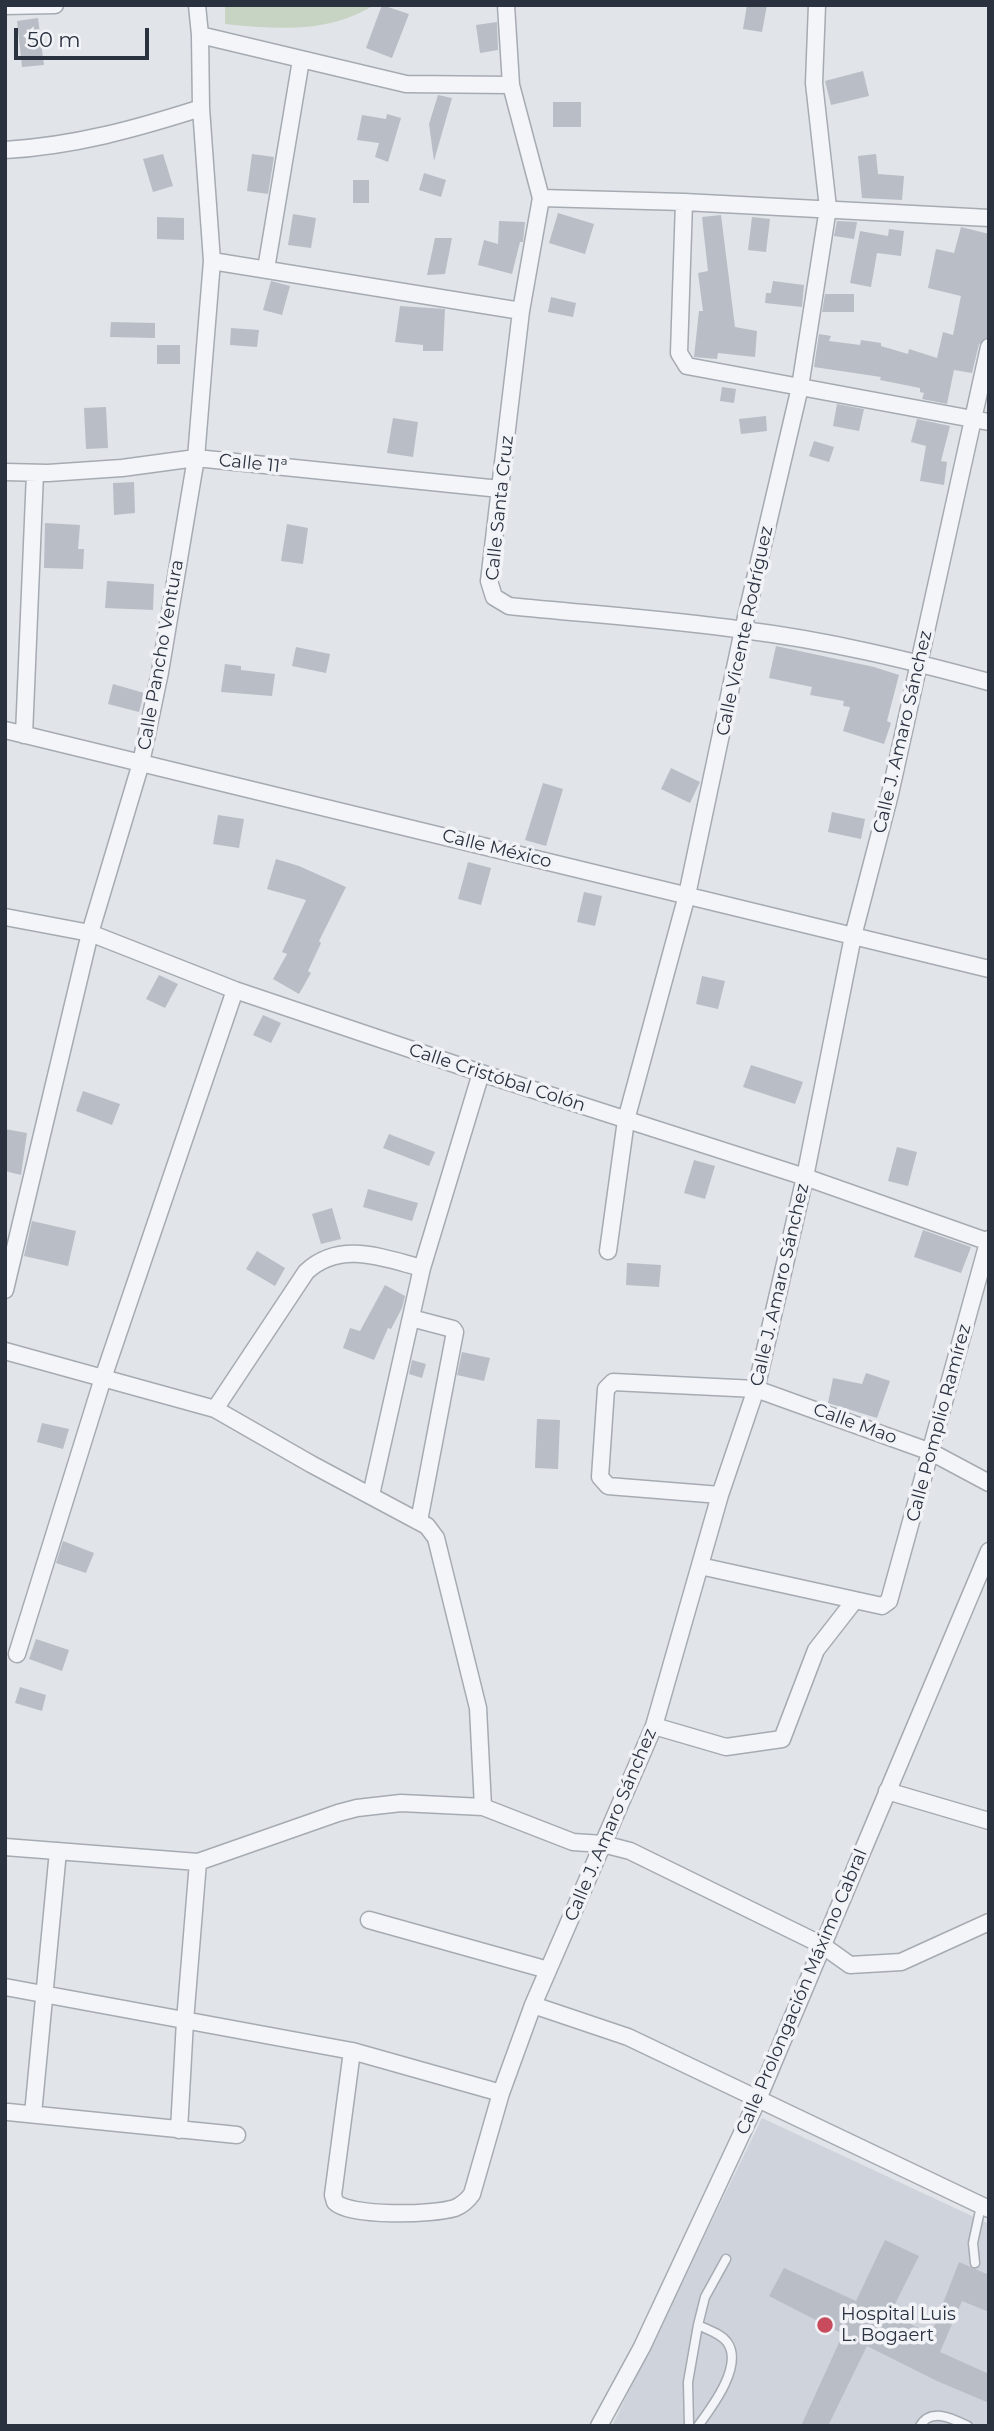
<!DOCTYPE html>
<html>
<head>
<meta charset="utf-8">
<style>
	body { margin:0 }
	#map { position:relative; width:994px; height:2431px; overflow:hidden; background:#e1e4e9; font-family:Montserrat,sans-serif }
	canvas { display:block }
	.frame { position:absolute; inset:0; border:7px solid #2a3240; pointer-events:none }
	.scale { position:absolute; left:14px; top:28px; width:135px; height:32px; box-sizing:border-box; border:4px solid #2a3240; border-top:0; padding-left:9px; font-size:21px; line-height:24px; white-space:nowrap; color:#2a3240; -webkit-text-stroke:5px #f1f3f7; paint-order:stroke }
</style>
</head>
<body>
<div id="map">
<canvas width="994" height="2431"></canvas>
<div class="frame"></div>
<div class="scale">50 m</div>
</div>
<script>
const ctx = document.querySelector('canvas').getContext('2d');
ctx.lineJoin = 'round';
function fillPath(path, color) { ctx.fillStyle = color; ctx.fill(path, 'evenodd'); }
function trace(path, color, width, dash) { ctx.strokeStyle = color; ctx.lineWidth = width; ctx.lineCap = dash ? 'butt' : 'round'; ctx.setLineDash(dash || []); ctx.stroke(path); }
function write(font, color, halo, rows, align = 'center') {
  ctx.font = font + ' Montserrat,sans-serif'; ctx.lineWidth = 7; ctx.setLineDash([]); ctx.textBaseline = 'middle'; ctx.strokeStyle = halo; ctx.fillStyle = color; for (const [text, x, y, turn = 0] of rows) {
    ctx.save(); ctx.translate(x, y); ctx.rotate((+turn || 0) * Math.PI / 180); ctx.textAlign = isNaN(turn) ? turn : align; if (halo) ctx.strokeText(text, 0, 0); ctx.fillText(text, 0, 0); ctx.restore();
  }
}
const built = new Path2D(`
	M762,2118L989,2224V2426H612Z`);
const green = new Path2D(`
	M225,5H374C328,34 277,29 225,24Z`);
const building = new Path2D(`
	M382,5L409,14L392,58L366,48Z
	M747,5H767L762,32L743,29Z
	M38,18L44,65L22,67L17,21Z
	M497,22L498,50L480,53L476,25Z
	M863,71L869,96L831,105L825,81Z
	M438,95L452,98L434,161L429,124Z
	M553,102H581V127H553Z
	M387,114L401,118L388,162L375,157L379,143L357,140L362,115L386,119Z
	M163,154L173,186L153,192L143,159Z
	M252,154L274,157L268,194L247,191Z
	M876,154L878,174L904,176L902,200L862,198L858,156Z
	M424,173L446,180L441,197L419,190Z
	M353,180H369V203H353Z
	M558,213L594,224L585,254L549,243Z
	M293,214L316,218L311,248L288,245Z
	M721,215L735,327L757,331L755,357L718,353L717,359L694,357L699,311H703L698,273L708,271L702,217Z
	M157,217L184,218V240L157,239Z
	M752,217L770,219L766,252L748,250Z
	M499,221L525,222L523,242H520L512,274L478,265L484,240L498,244Z
	M837,221L857,222L854,239L834,236Z
	M961,227L989,234V332L988,337L979,344L972,373L954,370L947,404L922,399L924,393L920,392V388L880,380L881,377L814,367L819,334L831,336L829,341L860,345L861,340L881,343V346L908,354L909,349L937,358L943,332L953,335L961,296L928,288L936,249L954,253Z
	M889,229L904,231L901,256L877,253L871,287L850,283L860,231L888,236Z
	M435,238H452L445,274L427,275Z
	M271,281L290,286L282,315L263,310Z
	M773,281L804,285L802,307L765,303L766,293H771Z
	M825,294H854V312H822Z
	M551,297L576,303L573,317L548,312Z
	M400,306L445,309L443,351H423V345L395,342Z
	M111,322L155,323V338L110,337Z
	M231,328L259,330L257,347L230,345Z
	M157,345H180V364H157Z
	M722,387L736,389L734,403L720,401Z
	M837,404L864,409L859,431L833,426Z
	M106,407L108,448L86,449L84,408Z
	M766,416L767,431L741,434L739,419Z
	M393,418L418,422L413,457L387,453Z
	M917,419L950,426L941,461L947,462L944,485L920,481L926,446L911,442Z
	M814,441L834,447L829,462L809,456Z
	M134,482L135,513L114,515L113,483Z
	M45,523L80,525L78,549H84L83,569L44,568Z
	M287,524L308,528L303,564L281,561Z
	M107,581L154,584L153,610L105,608Z
	M776,646L874,667L899,675L887,721L891,723L884,744L843,731L850,707L843,706L844,701L810,695L812,687L769,678Z
	M296,647L330,654L326,673L292,666Z
	M225,664L241,666V670L275,674L272,696L221,692Z
	M113,684L144,693L139,712L108,704Z
	M671,768L700,782L690,803L661,789Z
	M543,783L563,789L546,846L525,840Z
	M832,812L865,819L861,839L828,832Z
	M218,815L244,819L239,848L213,844Z
	M276,859L299,866L346,887L319,941L321,943L308,971L311,973L299,994L273,979L287,954L282,952L306,900L267,889Z
	M468,862L491,868L481,905L458,899Z
	M584,892L602,896L595,926L577,922Z
	M159,975L178,984L165,1008L146,999Z
	M702,976L725,981L718,1009L696,1004Z
	M263,1015L281,1023L271,1043L253,1035Z
	M751,1065L803,1082L795,1104L743,1087Z
	M83,1091L120,1104L112,1125L76,1111Z
	M5,1129L27,1133L21,1175L5,1171Z
	M389,1134L435,1152L429,1166L383,1148Z
	M897,1147L917,1152L908,1186L888,1181Z
	M694,1160L715,1166L705,1199L684,1193Z
	M368,1189L418,1203L412,1221L363,1207Z
	M332,1208L341,1239L321,1244L312,1214Z
	M32,1221L76,1231L68,1266L24,1256Z
	M923,1230L971,1247L961,1273L914,1257Z
	M257,1251L285,1268L275,1286L246,1269Z
	M627,1263L661,1265L659,1287L626,1285Z
	M385,1285L405,1296L402,1308L391,1329L388,1328L374,1360L343,1348L350,1328L360,1331Z
	M462,1352L490,1358L484,1381L457,1375Z
	M412,1360L426,1364L422,1378L409,1374Z
	M866,1373L890,1381L877,1418L828,1403L833,1378L862,1384Z
	M537,1419L560,1420L558,1469L535,1468Z
	M42,1423L69,1429L63,1449L37,1442Z
	M63,1541L94,1553L86,1573L56,1563Z
	M36,1639L69,1650L62,1671L29,1659Z
	M20,1687L46,1695L42,1711L15,1703Z
	M885,2240L919,2256L890,2314L931,2334L959,2262L989,2275V2312L962,2301L940,2352L989,2374V2403L937,2381L867,2346L828,2426H801L843,2334L769,2296L784,2268L856,2301Z`);
const service = new Path2D(`
	M975,2263L973,2243L981,2206
	M689,2426L688,2382L698,2325L705,2297L726,2259
	M698,2426C712,2407 744,2365 727,2342C720,2333 708,2330 698,2325
	M920,2426C931,2407 953,2419 968,2426`);
const minor = new Path2D(`
	M506,5L511,85L541,198L521,311L489,581L494,597L509,606C587,614 666,619 743,630C826,640 908,660 989,682
	M5,6L55,5
	M200,35L406,84L511,85
	M5,150C74,146 135,129 201,108
	M541,198L684,202L989,218
	M684,202L679,353L687,366L989,422
	M212,261L521,311
	M266,269L301,60
	M5,472L48,473L122,468L196,458L500,489
	M5,730L989,969
	M24,735L35,473
	M5,917L90,933L235,990L481,1073L805,1177L989,1242
	M608,1251L626,1120L687,895L743,630L800,387L828,208L814,83L817,5
	M5,1290L90,933L141,763L160,672L196,458L212,261L201,108L200,35L197,5
	M411,1318L453,1329L455,1332L419,1521
	M5,1351L215,1409L311,1464L427,1526L436,1538L478,1708L483,1807
	M215,1409L306,1272C340,1240 383,1258 422,1268
	M371,1495L422,1268L481,1073
	M720,1495L608,1486L600,1477L606,1389L613,1382L756,1389L931,1452L989,1483
	M700,1566L882,1606L889,1601L989,1239
	M17,1654L103,1378L235,990
	M654,1726L726,1747L782,1739L816,1650L855,1600
	M887,1791L989,1821
	M5,1847L198,1862
	M369,1920L548,1970
	M5,1987L352,2051L501,2093
	M533,2005L628,2037L989,2209
	M352,2051L333,2195L335,2202C350,2217 433,2215 455,2208C462,2205 467,2201 472,2194L501,2093L533,2005L654,1726L720,1495L756,1389L805,1177L853,936L890,794L989,347
	M8,2112L237,2135
	M33,2114L58,1851
	M179,2130L185,2021L198,1862L338,1813L357,1808L401,1803L483,1807L573,1842L603,1844L630,1851L822,1945L850,1965L901,1962L989,1922
	M599,2426L642,2347L758,2099L989,1551`);
const markers = [
	[825,2325,9,"#c84c5e"]
];
const streetNames = [
	["Calle 11ª",253,464,6],
	["Calle Santa Cruz",500,508,-84],
	["Calle Vicente Rodríguez",745,631,-78],
	["Calle Pancho Ventura",161,655,-80],
	["Calle J. Amaro Sánchez",903,732,-77],
	["Calle México",497,849,14],
	["Calle Cristóbal Colón",497,1078,18],
	["Calle J. Amaro Sánchez",780,1285,-77],
	["Calle Pomplio Ramírez",939,1423,-75],
	["Calle Mao",855,1424,20],
	["Calle J. Amaro Sánchez",611,1825,-67],
	["Calle Prolongación Máximo Cabral",802,1992,-67]
];
const poiNames = [
	["Hospital Luis",841,2315],
	["L. Bogaert",841,2336]
];
fillPath(built, '#cfd3db');
fillPath(green, '#c7d3c3');
fillPath(building, '#b9bdc6');
trace(service, '#a6abb3', 11);
trace(minor, '#a6abb3', 19);
trace(service, '#f4f5f8', 8);
trace(minor, '#f4f5f8', 16);
for (const [x, y, r, color] of markers) { const dot = new Path2D(); dot.arc(x, y, r, 0, 2 * Math.PI); ctx.fillStyle = color; ctx.fill(dot); trace(dot, '#f1f3f7', 2.5); }
write('18px', '#2a3240', '#f1f3f7', streetNames);
write('18px', '#2a3240', '#f1f3f7', poiNames, 'left');
</script>
</body>
</html>
